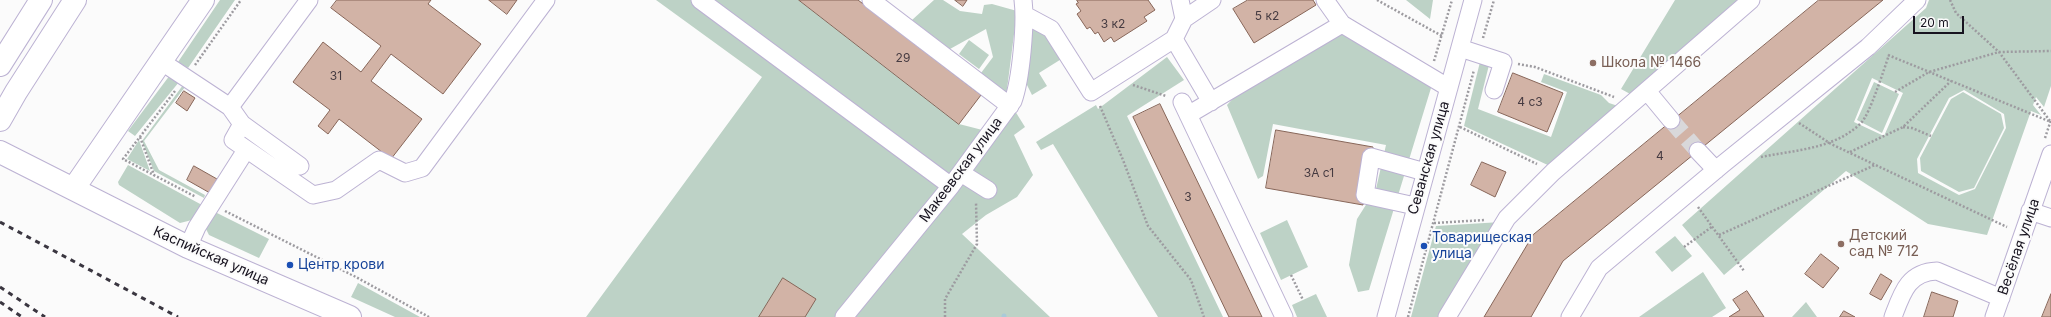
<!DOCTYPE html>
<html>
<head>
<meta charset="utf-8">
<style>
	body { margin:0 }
	#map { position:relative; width:2051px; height:317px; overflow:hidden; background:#fbfbfb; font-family:Inter,sans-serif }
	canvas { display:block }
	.scale { position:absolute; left:1913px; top:16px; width:51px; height:18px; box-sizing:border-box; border:2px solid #17131f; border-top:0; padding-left:5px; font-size:12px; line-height:14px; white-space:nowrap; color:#17131f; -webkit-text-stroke:3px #fbfbfb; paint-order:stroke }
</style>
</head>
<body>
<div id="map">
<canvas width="2051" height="317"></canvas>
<div class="scale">20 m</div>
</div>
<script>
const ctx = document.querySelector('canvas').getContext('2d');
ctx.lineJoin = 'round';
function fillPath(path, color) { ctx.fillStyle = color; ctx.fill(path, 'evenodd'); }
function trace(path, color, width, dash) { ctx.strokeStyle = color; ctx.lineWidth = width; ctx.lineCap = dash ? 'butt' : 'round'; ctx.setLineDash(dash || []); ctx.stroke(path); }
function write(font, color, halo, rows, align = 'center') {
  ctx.font = font + ' Inter,sans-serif'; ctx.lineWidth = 4; ctx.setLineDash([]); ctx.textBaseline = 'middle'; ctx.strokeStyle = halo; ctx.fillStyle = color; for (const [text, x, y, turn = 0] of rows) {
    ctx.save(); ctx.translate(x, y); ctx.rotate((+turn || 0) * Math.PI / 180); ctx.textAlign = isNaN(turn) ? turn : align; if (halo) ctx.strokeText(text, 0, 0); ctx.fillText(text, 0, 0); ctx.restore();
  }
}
const green = new Path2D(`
	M220,0H235L188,68L178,62Z
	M656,0H799L959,124L998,134L1015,111L1025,127L1014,135L1033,175L1017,197L986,215L962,234L1050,317H586L762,77Z
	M934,0H943L960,11L982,14L984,5L992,4L1017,11L1006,97L978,77L993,57L986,29L950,49L912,20Z
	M1406,0H1433L1430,19Z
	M1675,0H1737L1632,95L1621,89Z
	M1929,0H2051V86L2044,107L2036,97L2033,105L2041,115L2031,111L1987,235L1928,224L1846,171L1724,275L1682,225L1926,8ZM1872,78L1903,93L1884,136L1854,122ZM1964,90L2004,114L2006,128L1975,189L1959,195L1918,173L1917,159L1949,98Z
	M1030,27L1045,31L1063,58L1039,73L1047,86L1032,95L1024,79Z
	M1342,33L1424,81L1431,88L1369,290L1358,292L1349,265L1357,219L1376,189L1386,145L1273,124L1263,176L1258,179L1227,105L1238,93Z
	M969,40L989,55L979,69L959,54Z
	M1167,57L1184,80L1127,116L1223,317H1158L1053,144L1041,150L1036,142L1096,105L1098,109Z
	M1480,62L1489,65L1478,109L1551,137L1567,92L1541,82L1544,74L1601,95L1609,103L1621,107L1552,167L1464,126Z
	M170,75L179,82L135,136L128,131Z
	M1874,82L1899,94L1882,133L1857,120Z
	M183,85L185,87L144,141L159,170L205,195L204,198L154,171L142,141Z
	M1963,92L2001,114L2004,128L1974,188L1959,192L1921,171L1920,158L1951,99Z
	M139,140L150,171L127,159Z
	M128,165L202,205L192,220L180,223L119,185L118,182Z
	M213,211L269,239L259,258L209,235L205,227Z
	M1287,220L1308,267L1281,280L1260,233Z
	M1501,222L1444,317H1411L1436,226Z
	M1675,236L1692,256L1672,272L1655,252Z
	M1703,272L1726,308L1712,317H1639Z
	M358,283L420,317H395L351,297Z
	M1316,294L1327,317H1297L1292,305Z
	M1806,302L1817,317H1792Z`);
const stream = new Path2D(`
	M1004,317V316`);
const building = new Path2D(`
	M337,0H431L428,4L481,44L443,94L391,54L371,81L422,119L391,159L339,119L328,134L318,126L330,110L293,82L323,42L361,72L381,46L331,8Z
	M489,0H517L507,14Z
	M799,0H858L981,95L959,124Z
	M955,0H967L963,6Z
	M1077,0H1148L1155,10L1144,17L1147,21L1114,42L1111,37L1104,42L1098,32L1095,34L1090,27L1087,29L1077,14L1081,11L1076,4L1078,3Z
	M1248,0H1313L1316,5L1254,43L1233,9Z
	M1819,0H1883L1563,261L1531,317H1484L1533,235Z
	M1513,73L1563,93L1547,132L1498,112Z
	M184,91L195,98L187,111L176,103Z
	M1160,104L1216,220L1262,317H1229L1133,117Z
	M1276,130L1373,147L1363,205L1266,188Z
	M1482,162L1506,172L1495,197L1471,185Z
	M194,166L217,179L210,193L187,180Z
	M1821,254L1839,268L1823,288L1805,274Z
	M1881,274L1892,281L1881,300L1870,294Z
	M783,278L816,299L805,317H759Z
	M1747,291L1764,317H1729L1740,310L1733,300Z
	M1932,292L1958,301L1953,317H1924Z
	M2051,294V317H2042Z
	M1844,311L1855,317H1840Z`);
const minorTunnel = new Path2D(`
	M1671,120L1698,151`);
const path = new Path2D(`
	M1377,0L1442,36
	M1950,0L1956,13L1999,52L2050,121
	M1483,38L1494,0
	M1888,55L2051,122
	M1434,61L1452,0
	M1518,64L1535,67L1614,97
	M195,65L241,0
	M1133,85L1166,96
	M175,91L123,159L196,197
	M1895,92L1929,72L1999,52L2051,51
	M1100,106L1123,160L1148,226L1191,280L1204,317
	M1799,123L1831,144L2007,227
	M1460,127L1537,164
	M1903,127L1912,128L1931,136
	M140,137L154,175
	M2045,138L2051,120
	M1850,152L1903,127L1951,81
	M1761,157C1795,150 1835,149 1861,123C1870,114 1884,69 1889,55
	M1698,207L1744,271
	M225,211L354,276L429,317
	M1434,223L1485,220
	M1719,235L1875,165
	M1684,247L1713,226
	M1291,275L1303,300
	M945,317V299L977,244L976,202
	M1408,317L1474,70`);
const minor = new Path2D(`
	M700,0L951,186
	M871,0L1010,106
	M1180,0L1184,19
	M1325,0L1342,24L1449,88
	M1025,15L1051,29L1091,92L1174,39L1184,19L1212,0
	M1174,39L1211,102
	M1460,48L1503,62L1494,90
	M162,62L230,107L242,124L300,166
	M1647,91L1671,120
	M1182,102L1284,317
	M230,107L309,0
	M1188,115L1342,24
	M242,124L233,140L313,195L336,190L379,160L405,173L422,168L546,0
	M1698,151L1716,170
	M961,173L988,190
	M1415,206L1365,195L1371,157L1425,172
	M2030,211L2051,218
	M188,247L197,227L246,150
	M844,317L951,186L1013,101C1021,79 1026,23 1023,0
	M1386,317L1473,0
	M1447,317L1507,218L1553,172L1751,0
	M1570,317L1599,268L1723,164L1868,47L1917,0
	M1893,317C1902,293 1908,272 1937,271L2001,298
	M1994,317L2051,154`);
const major = new Path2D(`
	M0,65L41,0
	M0,120L16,92L75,0
	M0,152L188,247L350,317
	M74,188L203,0`);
const rail = new Path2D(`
	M0,222L178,317
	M0,287L45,317
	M0,302L22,317`);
const markers = [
	[1593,63,4,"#8d6e63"],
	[1841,244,4,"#8d6e63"],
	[1424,246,4,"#1a4fb4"],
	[290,265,4,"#1a4fb4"]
];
const numberNames = [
	["5 к2",1267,16],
	["3 к2",1113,24],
	["29",903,58],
	["31",336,76],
	["4 с3",1530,102],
	["4",1660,156],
	["3А с1",1319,173],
	["3",1188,197]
];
const educationNames = [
	["Школа № 1466",1601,63],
	["Детский",1849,236],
	["сад № 712",1849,252]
];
const streetNames = [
	["Севанская улица",1429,158,-74],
	["Макеевская улица",961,170,-53],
	["Весёлая улица",2019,247,-71],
	["Каспийская улица",211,256,24]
];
const transitNames = [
	["Товарищеская",1432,238],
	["улица",1432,254],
	["Центр крови",298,265]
];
fillPath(green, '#bdd2c6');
trace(stream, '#a9cad8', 5);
fillPath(building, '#d2b3a6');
trace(building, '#876659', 1);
trace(minorTunnel, '#d9d8da', 17, [17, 8]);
trace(minor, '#bcb2d3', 19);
trace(major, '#bcb2d3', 24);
trace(path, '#9d9ba0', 2.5, [2, 2]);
trace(minor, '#fff', 17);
trace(major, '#fff', 22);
trace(rail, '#3a3640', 3, [5, 5]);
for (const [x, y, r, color] of markers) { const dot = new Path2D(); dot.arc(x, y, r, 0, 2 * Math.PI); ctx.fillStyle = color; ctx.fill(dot); trace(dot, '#fbfbfb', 1.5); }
write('12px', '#463b41', null, numberNames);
write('14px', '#785e54', '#fbfbfb', educationNames, 'left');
write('14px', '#17131f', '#fbfbfb', streetNames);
write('14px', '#164399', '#fbfbfb', transitNames, 'left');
</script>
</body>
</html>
